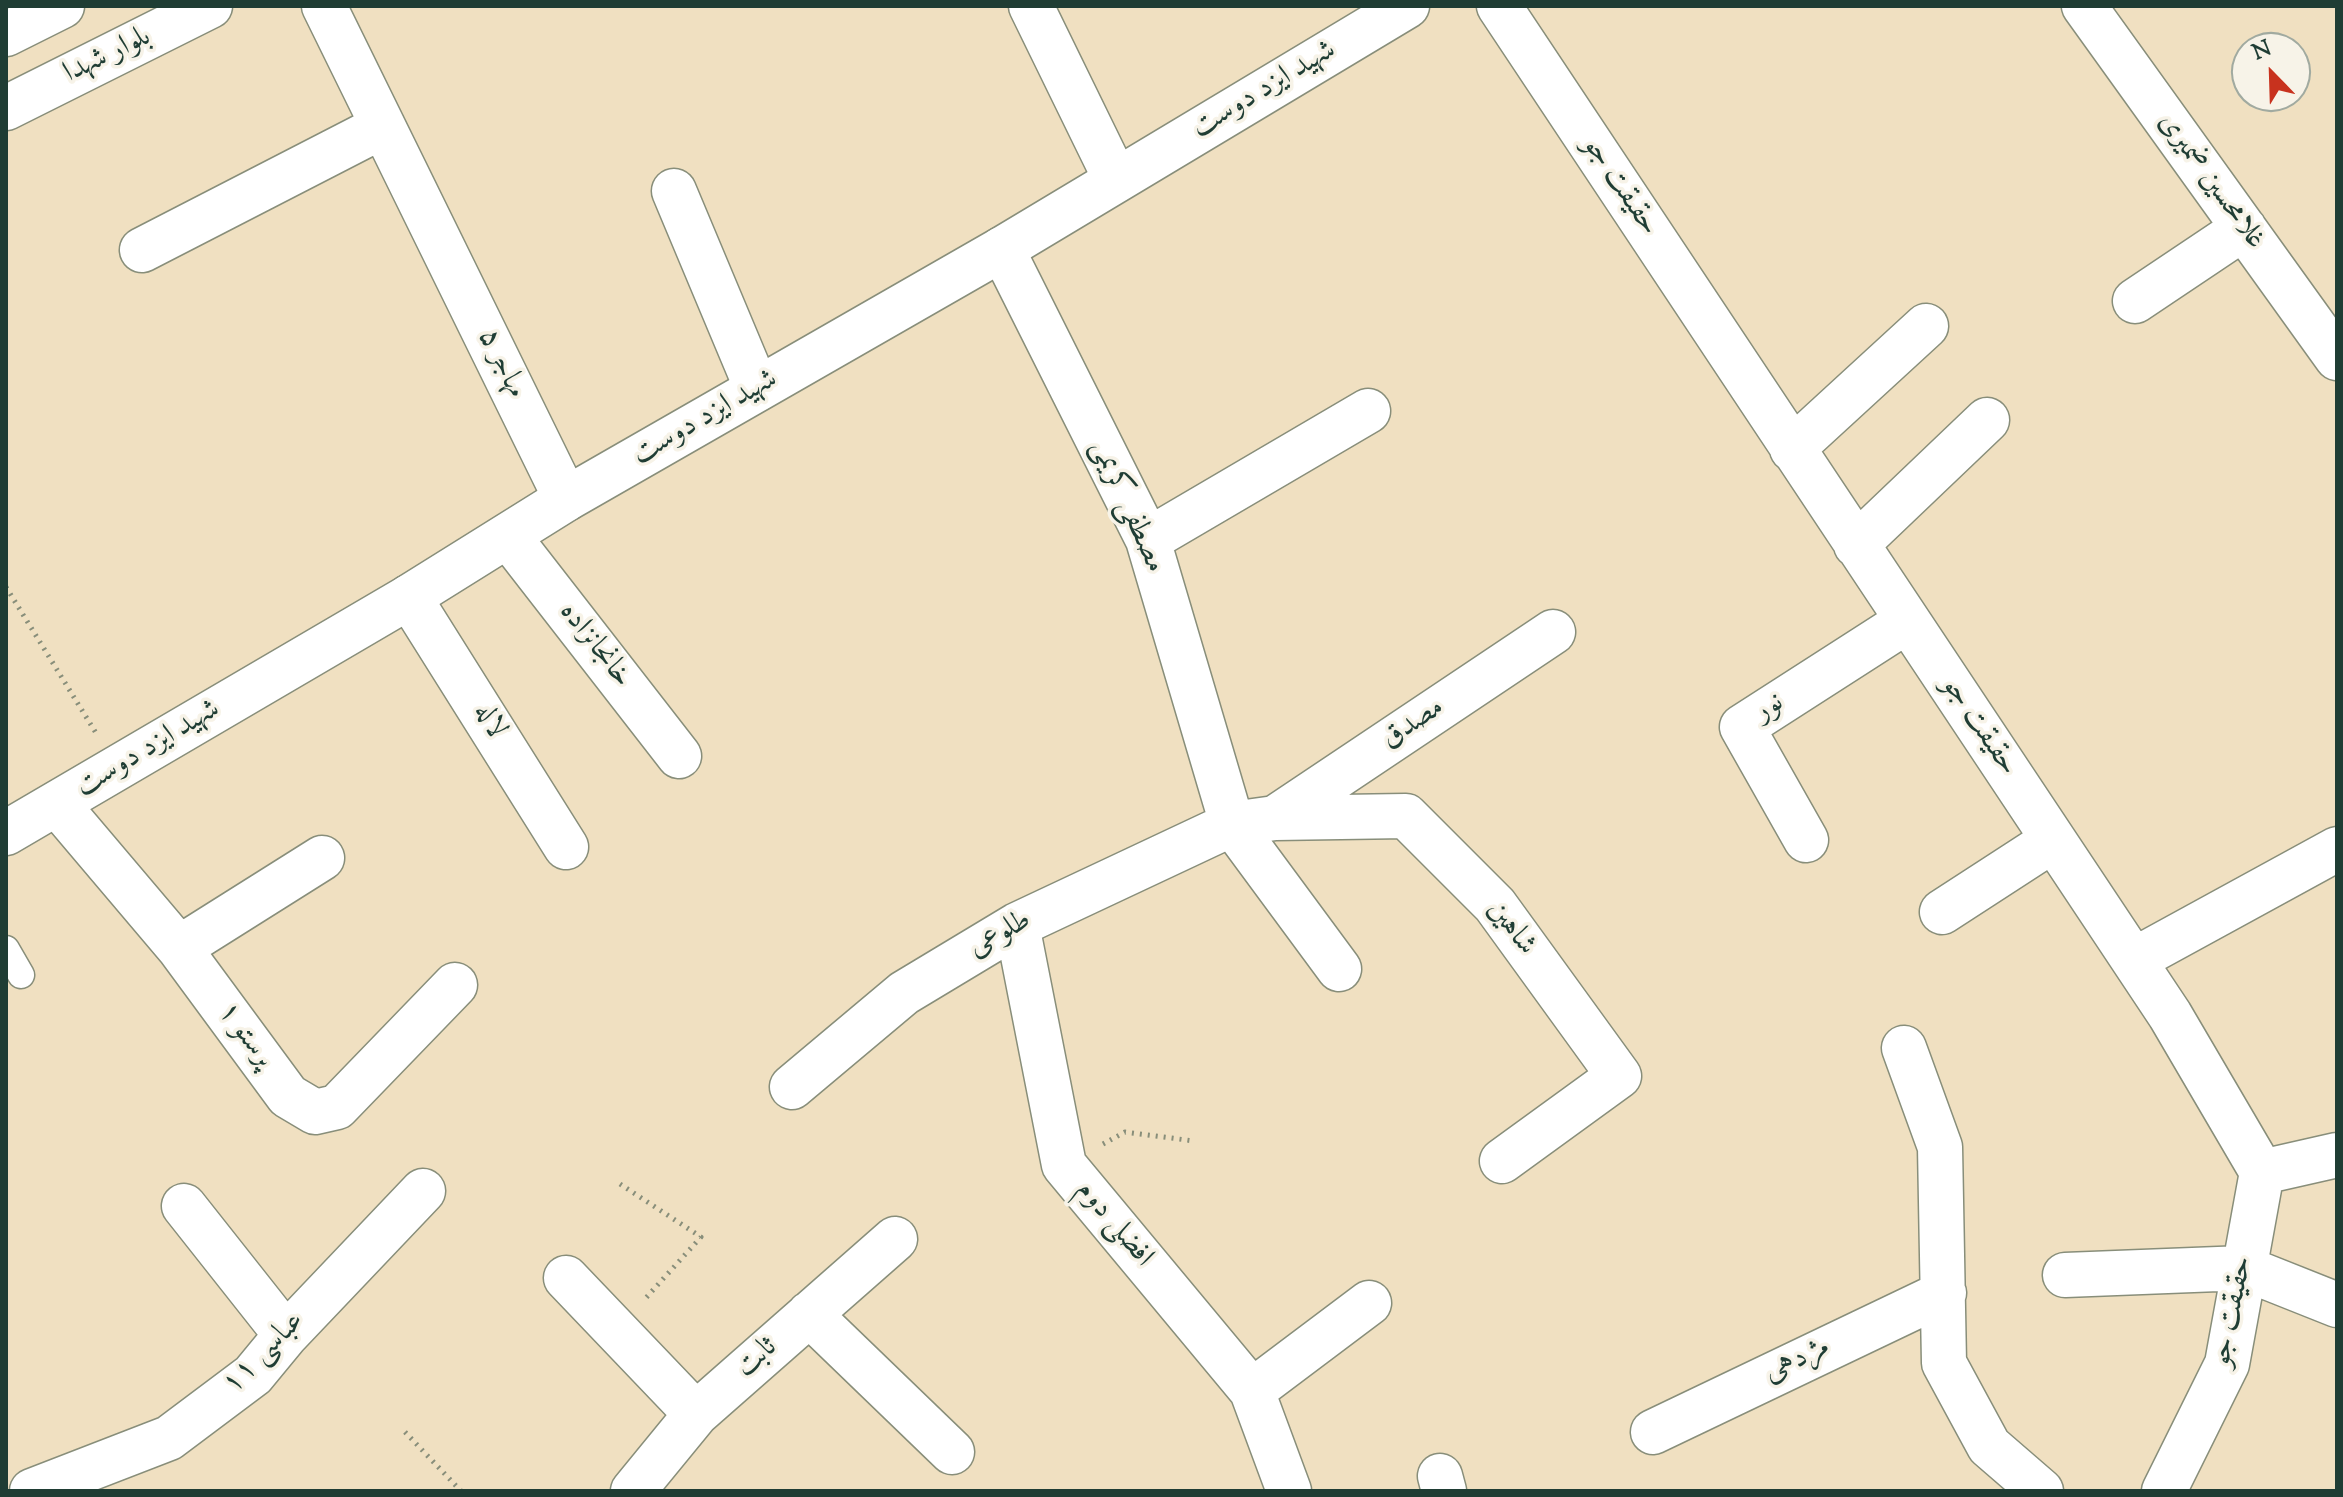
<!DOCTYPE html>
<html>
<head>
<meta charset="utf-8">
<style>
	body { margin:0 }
	#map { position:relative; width:2343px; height:1497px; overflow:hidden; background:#f0e0c1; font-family:"Sorts Mill Goudy",serif }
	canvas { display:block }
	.frame { position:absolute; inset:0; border:8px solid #1f3d34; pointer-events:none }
	.north { position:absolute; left:2231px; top:32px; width:80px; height:80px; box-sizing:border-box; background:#f7f3e8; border:2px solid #a1aaa0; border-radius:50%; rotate:337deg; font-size:22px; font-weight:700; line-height:32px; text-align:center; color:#1f3d34 }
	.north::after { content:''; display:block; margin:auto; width:28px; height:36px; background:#c8321e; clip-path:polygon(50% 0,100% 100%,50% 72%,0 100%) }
</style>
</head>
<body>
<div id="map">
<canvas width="2343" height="1497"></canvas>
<div class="frame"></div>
<div class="north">N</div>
</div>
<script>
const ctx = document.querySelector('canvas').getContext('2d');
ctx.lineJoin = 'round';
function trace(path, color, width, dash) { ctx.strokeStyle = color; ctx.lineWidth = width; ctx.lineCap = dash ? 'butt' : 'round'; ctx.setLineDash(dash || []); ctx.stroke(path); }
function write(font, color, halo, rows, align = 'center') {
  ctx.font = font + ' "Sorts Mill Goudy",Amiri,serif'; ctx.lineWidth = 7; ctx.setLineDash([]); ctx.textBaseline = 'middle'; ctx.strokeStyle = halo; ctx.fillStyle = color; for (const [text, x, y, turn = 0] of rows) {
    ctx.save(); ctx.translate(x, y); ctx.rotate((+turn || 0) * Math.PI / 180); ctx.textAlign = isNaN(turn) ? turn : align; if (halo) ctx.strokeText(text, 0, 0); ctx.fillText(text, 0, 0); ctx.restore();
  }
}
const path = new Path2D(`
	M6,587L96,733
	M1103,1144L1125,1132L1194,1141
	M620,1184L701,1237L644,1300
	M405,1432L461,1491`);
const service = new Path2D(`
	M6,949L21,975`);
const minor = new Path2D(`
	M324,6L566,499
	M1031,6L1116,180
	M1499,6L2170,1015L2262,1172L2227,1364L2164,1491
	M2084,6L2337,358
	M674,191L757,389
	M1002,249L1148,540L1232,824L1339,969
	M142,250L383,126
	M2135,301L2244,228
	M1792,449L1926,326
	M508,536L679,756
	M1148,540L1368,411
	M1856,545L1987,420
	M409,597L566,847
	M57,804L179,948L288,1096L315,1112L337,1107L455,985
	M1275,818L1553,632
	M1806,840L1742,727L1907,621
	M1942,912L2053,840
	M1017,925L1064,1165L1252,1391L1289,1491
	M179,948L322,858
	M2134,960L2337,849
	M1904,1048L1940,1147L1944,1363L1989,1446L2041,1491
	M792,1087L904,993L1017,925L1232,824L1275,818L1406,816L1495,905L1619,1076L1502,1161
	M2262,1172L2337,1155
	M184,1206L286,1335
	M2065,1275L2244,1268L2337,1305
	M566,1278L696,1414
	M809,1314L952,1452
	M1252,1391L1369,1303
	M1653,1432L1944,1293
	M1440,1476L1444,1491
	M32,1491L169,1438L253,1375L286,1335L423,1191
	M633,1491L696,1414L895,1239`);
const secondary = new Path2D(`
	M6,833L409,597L566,499L1002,249L1407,6`);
const primary = new Path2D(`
	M6,34L62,6
	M6,108L210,6`);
const streetNames = [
	["بلوار شهدا",108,57,-26],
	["شهید ایزد دوست",1265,91,-31],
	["غلامحسین ضمیری",2210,182,54],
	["حقیقت جو",1619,187,56],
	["مهاجر ۵",500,364,64],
	["شهید ایزد دوست",706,419,-30],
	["مصطفی کریمی",1126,507,66],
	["خانجانزاده",594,646,52],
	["نور",1770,709,-33],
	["لاله",488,722,58],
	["مصدق",1414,725,-34],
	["حقیقت جو",1978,727,56],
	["شهید ایزد دوست",149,750,-31],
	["شاهین",1510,929,52],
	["طلوعی",1001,936,-29],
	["پرستو ۱",244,1036,54],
	["افضلی دوم",1113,1225,50],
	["حقیقت جو",2234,1312,-78],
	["عباسی ۱۱",265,1354,-45],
	["ثابت",758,1359,-42],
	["مژدهی",1798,1362,-26]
];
trace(service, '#888e7a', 29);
trace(minor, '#888e7a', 47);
trace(secondary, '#888e7a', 47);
trace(primary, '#888e7a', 47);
trace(path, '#888e7a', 5, [2, 6]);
trace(service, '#fff', 26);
trace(minor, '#fff', 44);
trace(secondary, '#fff', 44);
trace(primary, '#fff', 44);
write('30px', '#1f3d34', '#f7f3e8', streetNames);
</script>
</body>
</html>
